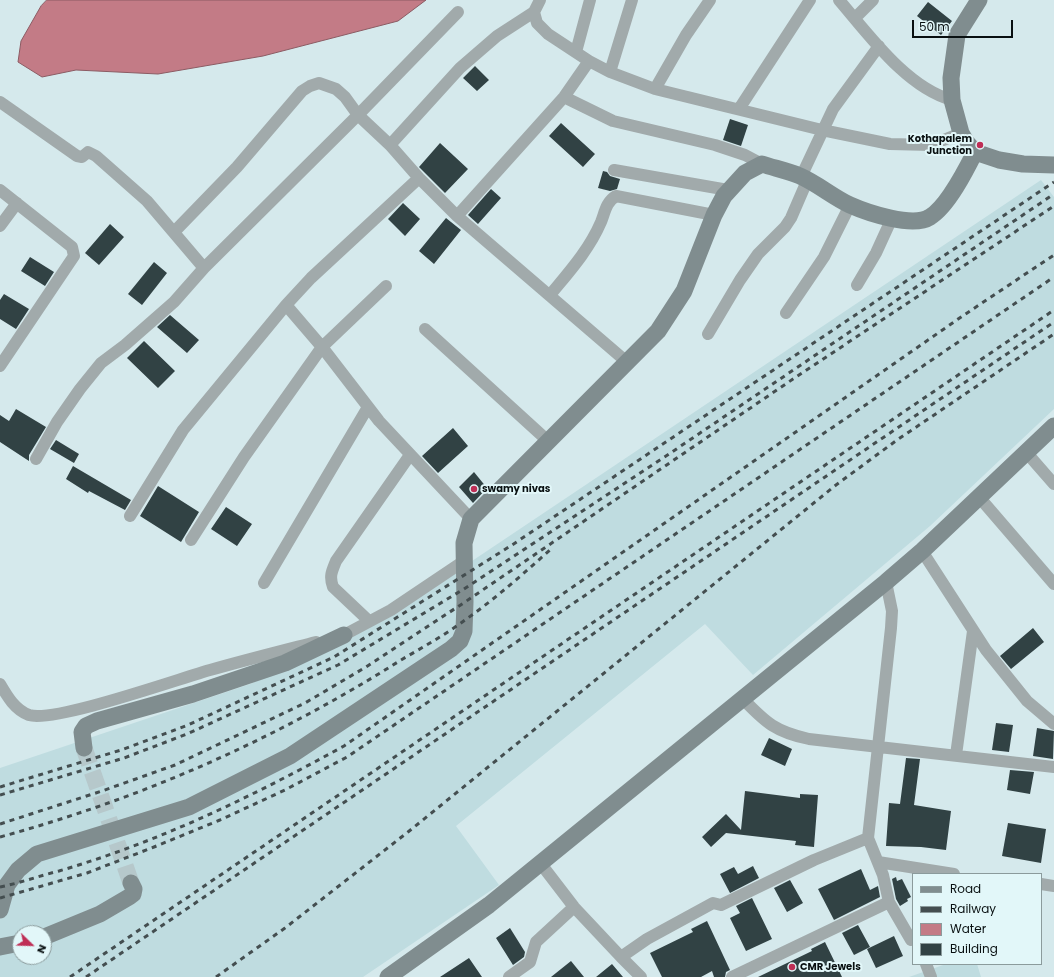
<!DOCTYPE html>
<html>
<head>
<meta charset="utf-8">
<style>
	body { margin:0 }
	#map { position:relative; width:1054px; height:977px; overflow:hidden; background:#d5e9ec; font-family:Poppins,sans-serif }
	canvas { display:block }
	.legend { position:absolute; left:912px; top:873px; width:130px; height:92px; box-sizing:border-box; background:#e2f7f9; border:1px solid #8b9b9c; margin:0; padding:5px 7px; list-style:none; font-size:12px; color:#091011 }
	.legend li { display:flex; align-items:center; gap:8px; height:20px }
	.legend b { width:20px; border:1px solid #8b9b9c }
	.north { position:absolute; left:12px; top:925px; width:40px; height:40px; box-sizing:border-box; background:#e2f7f9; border:1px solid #8b9b9c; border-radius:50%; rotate:113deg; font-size:11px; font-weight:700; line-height:16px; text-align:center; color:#091011 }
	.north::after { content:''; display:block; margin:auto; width:14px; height:18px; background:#bf2f56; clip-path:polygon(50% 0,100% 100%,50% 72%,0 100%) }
	.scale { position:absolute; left:912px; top:20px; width:101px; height:18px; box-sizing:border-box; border:2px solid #091011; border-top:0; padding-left:5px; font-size:12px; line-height:14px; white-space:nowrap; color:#091011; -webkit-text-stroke:3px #e2f7f9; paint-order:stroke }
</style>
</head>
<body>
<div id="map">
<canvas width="1054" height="977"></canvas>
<ul class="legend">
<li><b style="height:5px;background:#808d8f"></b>Road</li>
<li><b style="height:5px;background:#444e50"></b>Railway</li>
<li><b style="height:11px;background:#c37b86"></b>Water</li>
<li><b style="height:11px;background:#314244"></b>Building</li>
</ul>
<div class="north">N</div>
<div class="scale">50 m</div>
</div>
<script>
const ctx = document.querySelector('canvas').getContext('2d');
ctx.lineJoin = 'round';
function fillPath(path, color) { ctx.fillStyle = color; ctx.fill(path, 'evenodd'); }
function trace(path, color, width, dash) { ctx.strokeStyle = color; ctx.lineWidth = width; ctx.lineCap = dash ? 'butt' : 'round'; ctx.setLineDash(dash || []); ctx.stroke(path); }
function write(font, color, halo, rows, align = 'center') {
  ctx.font = font + ' Poppins,sans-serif'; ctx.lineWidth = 4; ctx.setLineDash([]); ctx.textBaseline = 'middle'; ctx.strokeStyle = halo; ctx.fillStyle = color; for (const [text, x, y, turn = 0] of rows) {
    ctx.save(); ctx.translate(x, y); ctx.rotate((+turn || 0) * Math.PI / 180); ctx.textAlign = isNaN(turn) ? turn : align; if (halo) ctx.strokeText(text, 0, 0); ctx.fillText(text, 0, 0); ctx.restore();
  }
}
const built = new Path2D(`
	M1041,180L1054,197V409L930,526L753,675L705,624L456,826L499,885L363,977H0V768L250,684L352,637L475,559ZM20,933H44V957H20Z
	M946,964H977L981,977H909Z`);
const water = new Path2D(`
	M47,0H426L398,21L263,56L158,74L76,70L42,77L18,62L21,41L41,6Z`);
const building = new Path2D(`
	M928,2L952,21L941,35L917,16Z
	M475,66L489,80L477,91L463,78Z
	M730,119L748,125L741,146L723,140Z
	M561,123L595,154L583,167L549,136Z
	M440,143L468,169L445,193L419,167Z
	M603,171L607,172L610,176L620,179L617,189L610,191L598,188Z
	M491,189L501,198L478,224L468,215Z
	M403,203L420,219L405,236L388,219Z
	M446,218L461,230L434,264L419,251Z
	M110,224L124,237L99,265L85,253Z
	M30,257L54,272L45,286L21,271Z
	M154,262L167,273L142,305L128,294Z
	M4,294L29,309L16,329L0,319V300Z
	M170,315L199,340L187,353L157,327Z
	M144,341L175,371L158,388L127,358Z
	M16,409L46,427L29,455V461L0,442V415L9,421Z
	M453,428L468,446L438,473L422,456Z
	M56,440L79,454L74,463L50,449Z
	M73,466L131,500L125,510L89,491L88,493L66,479Z
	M474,472L487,488L473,503L459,487Z
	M158,486L199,512L181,542L140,516Z
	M226,507L252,524L237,546L211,529Z
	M1033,628L1044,642L1011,669L1000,656Z
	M996,723L1013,725L1009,752L992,750Z
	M1037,728L1054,731L1053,759L1033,756Z
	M769,738L792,749L785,766L761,755Z
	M906,758L920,759L914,805L951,811L946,850L921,847L886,846L889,803L900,804Z
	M1010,770L1034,772L1030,794L1007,790Z
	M745,791L800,798V794L818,795L814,847L795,845L796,841L726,833L711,847L702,837L726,814L741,830Z
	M1008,823L1046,829L1041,863L1002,856Z
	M753,866L759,878L730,893L720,874L734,867L738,874Z
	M861,869L870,890L878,886L880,897L834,920L818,889Z
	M896,877L897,881L902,879L911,897L907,899L908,901L900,906L896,899L892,879Z
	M790,880L803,903L787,912L774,888Z
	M752,898L772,939L746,951L730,918L740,913L736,906Z
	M707,921L730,970L726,972L725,977H714L712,971L701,977H662L650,953L693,932L691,929Z
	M858,925L870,947L854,955L842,933Z
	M510,928L525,952L524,957L513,965L496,938Z
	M894,936L903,956L876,968L867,949Z
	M825,942L842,977H758L812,951L811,949Z
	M469,958L482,977H440Z
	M571,961L584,977H551Z
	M612,964L623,977H596Z`);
const secondaryTunnel = new Path2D(`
	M84,748L131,883`);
const street = new Path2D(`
	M540,0L534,12L537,23L548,34L589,61L610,72L655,89L822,130L890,144L931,145L961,133
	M839,0C869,35 907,88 952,100
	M855,18L873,0
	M576,52L590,0
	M610,72L632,0
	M655,89L686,35L710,0
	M564,97L613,121L715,145L745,155L762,164
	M0,102L77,156L82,157L88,152L96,156L147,201L204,268
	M739,109L810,0
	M390,145L460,68L497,36L534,12
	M614,170L728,190
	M801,177L833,109L879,46
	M0,190L72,247L74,256L0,366
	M457,216L564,97L589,61
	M0,226L17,203
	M175,231L237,167L302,91L310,86L319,83L336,89L345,97L358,115L390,145L419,178L457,216L628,363
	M857,285L876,253L892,218
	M550,295C569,272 589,250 601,222C605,212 606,202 616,196L714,215
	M286,305L322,347L379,421L471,519
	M786,313L824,257L850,205
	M425,329L548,441
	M708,334L740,280L758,254L785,227L791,218L807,181
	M1026,452L1054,484
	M36,459L57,422L80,389L101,363L125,345L174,302L204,268L358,115L458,12
	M979,497L1054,584
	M130,516L183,430L286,305L311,278L419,178
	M191,540L244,457L322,347L386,286
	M922,551L986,650L1027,701L1054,724
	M886,582L892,611L891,628L868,838L883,875L889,902L911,940L913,939
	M264,583L368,407
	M369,621L333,587C329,576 332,571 336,561L410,455
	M336,637L344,635L391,610L464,561
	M0,684C7,696 15,710 29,715C54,723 178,679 210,670C245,660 281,651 316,642
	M743,699C766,723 776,732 809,739L1054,767
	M956,755L973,631
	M878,862L954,874
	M541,864L574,907L621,957L647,939L713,903L721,905L814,860L868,838
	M1041,884L1054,886
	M621,957L641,977
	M926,964L931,977
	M509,977L530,962L536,942L574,907
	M732,977L889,902`);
const secondary = new Path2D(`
	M979,0L957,35L951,78L952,100L961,133L967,143L975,152L999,160L1023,164L1054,165
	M84,748L82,732L86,726L97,721L193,694L285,663L344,635
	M0,910L7,885L18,870L37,854L189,807L290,756L451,649L460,641L464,631L465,602L464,543L471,519L658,331L684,291L714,215L724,196L745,173L762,164C774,168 788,171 800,176C818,184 833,197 850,205C868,213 913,228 930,217C948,206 966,170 975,152
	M44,937L100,914L129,897L133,894L134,889L131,883
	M0,947L20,943
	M388,977L489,905L886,582L922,551L1054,426`);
const rail = new Path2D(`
	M0,787L121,750L188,725L334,657L512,545L1054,182
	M0,795L124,758L187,734L338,665L464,589L666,456L1054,194
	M0,824L102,791L175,765L305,703L366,667L465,602L796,377L1054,206
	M0,837C143,798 276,739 401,660C423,647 445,635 465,620C495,599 523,574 550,550
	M0,887C20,883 39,876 59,871C161,841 251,797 344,746L964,315L1054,255
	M0,898L87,873L154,847L220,820L285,790L347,757L1054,277
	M70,977L1054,310
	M86,977L1054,322
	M216,977L285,928L408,832L836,485L897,440L1054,334`);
const markers = [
	[980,145,4,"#bf2f56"],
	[474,489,4,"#bf2f56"],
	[792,967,4,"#bf2f56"]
];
const poiNames = [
	["Kothapalem",972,139,"right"],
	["Junction",972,151,"right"],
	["swamy nivas",482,489],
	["CMR Jewels",800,967]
];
fillPath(built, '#bfdce0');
fillPath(water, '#c37b86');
trace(water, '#8b5b63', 1);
fillPath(building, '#314244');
trace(secondaryTunnel, '#b6c8cb', 17, [17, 8]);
trace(street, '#a1aaab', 12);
trace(secondary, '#808d8f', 17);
trace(rail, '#444e50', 3, [5, 5]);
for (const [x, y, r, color] of markers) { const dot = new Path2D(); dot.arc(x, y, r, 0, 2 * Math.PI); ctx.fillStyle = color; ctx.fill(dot); trace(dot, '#e2f7f9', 1.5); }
write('bold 10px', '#091011', '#e2f7f9', poiNames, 'left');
</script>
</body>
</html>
